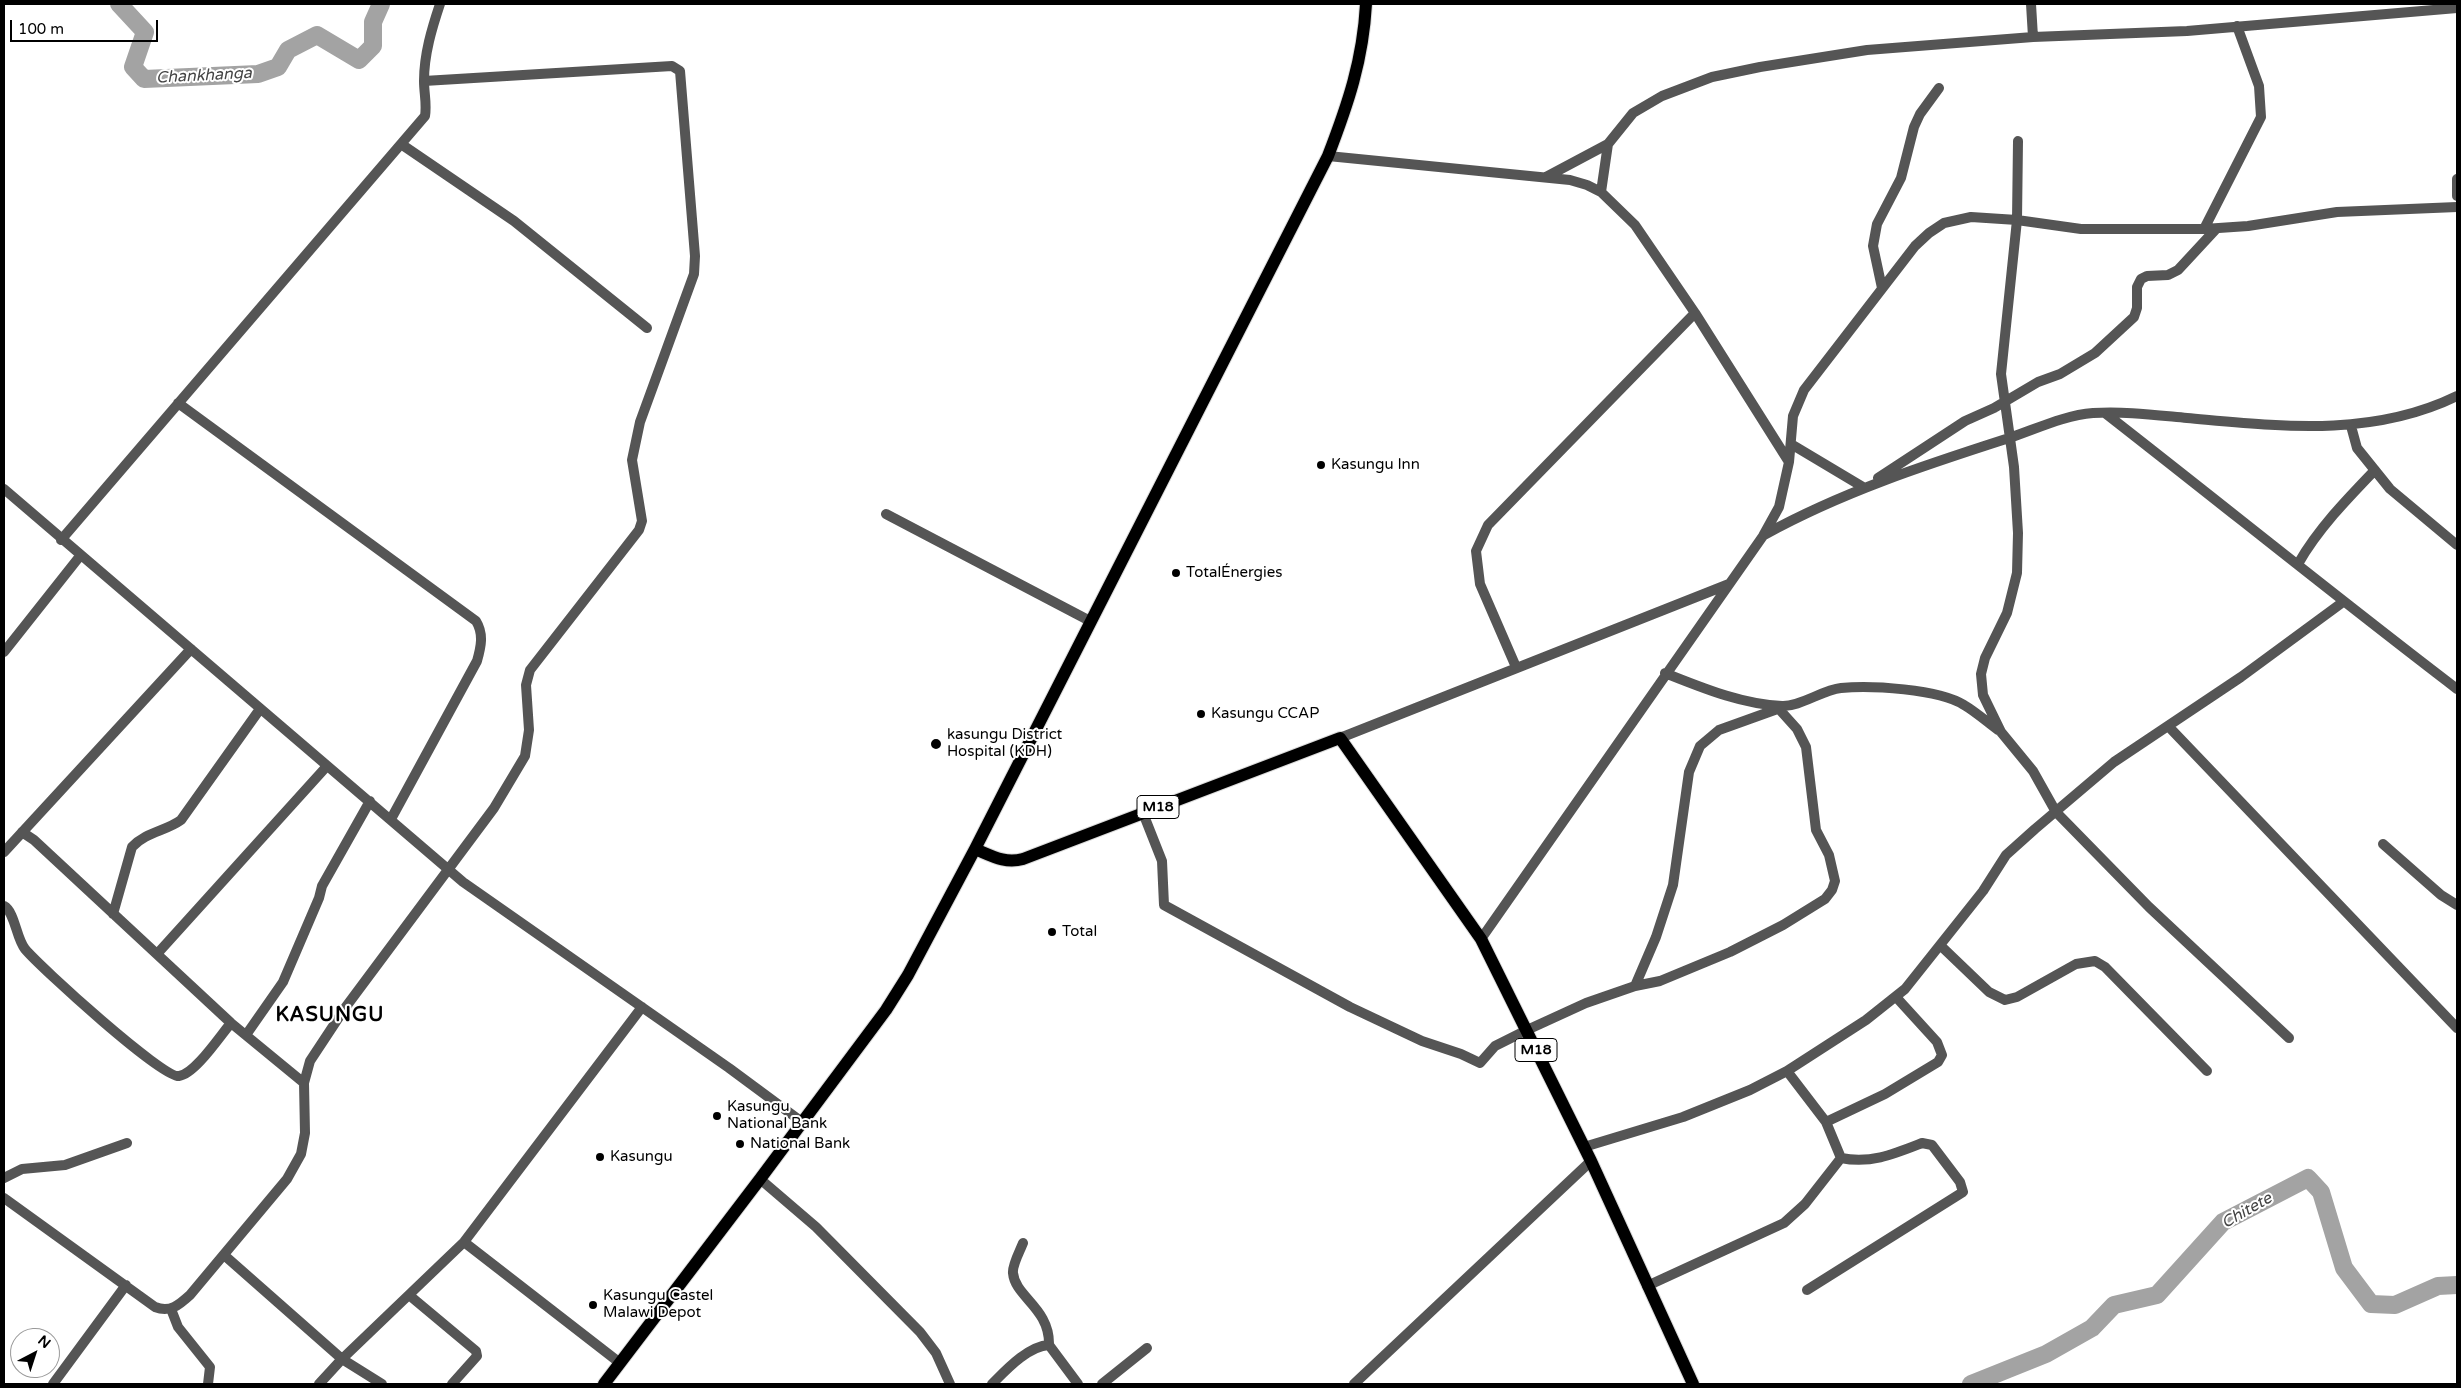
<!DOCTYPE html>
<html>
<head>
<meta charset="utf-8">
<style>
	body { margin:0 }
	#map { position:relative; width:2461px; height:1388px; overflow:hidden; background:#fff; font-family:"Varela Round",sans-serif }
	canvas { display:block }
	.frame { position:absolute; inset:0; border:5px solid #000; pointer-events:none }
	.north { position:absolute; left:10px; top:1328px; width:50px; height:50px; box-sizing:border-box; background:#fff; border:1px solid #999; border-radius:50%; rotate:40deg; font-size:14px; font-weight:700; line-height:20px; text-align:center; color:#000 }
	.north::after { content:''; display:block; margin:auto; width:18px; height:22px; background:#000; clip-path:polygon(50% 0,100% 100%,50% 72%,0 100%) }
	.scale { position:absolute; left:10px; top:20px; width:148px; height:22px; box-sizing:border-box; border:2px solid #000; border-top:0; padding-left:6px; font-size:15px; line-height:18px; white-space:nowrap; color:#000; -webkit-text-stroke:4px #fff; paint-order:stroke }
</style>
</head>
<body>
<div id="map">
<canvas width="2461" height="1388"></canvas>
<div class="frame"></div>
<div class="north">N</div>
<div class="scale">100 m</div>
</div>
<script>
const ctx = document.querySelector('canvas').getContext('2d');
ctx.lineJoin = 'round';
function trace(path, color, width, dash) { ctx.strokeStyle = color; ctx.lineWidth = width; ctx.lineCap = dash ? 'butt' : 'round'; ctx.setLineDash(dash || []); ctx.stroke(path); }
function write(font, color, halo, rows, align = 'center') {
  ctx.font = font + ' "Varela Round",sans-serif'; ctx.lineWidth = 4; ctx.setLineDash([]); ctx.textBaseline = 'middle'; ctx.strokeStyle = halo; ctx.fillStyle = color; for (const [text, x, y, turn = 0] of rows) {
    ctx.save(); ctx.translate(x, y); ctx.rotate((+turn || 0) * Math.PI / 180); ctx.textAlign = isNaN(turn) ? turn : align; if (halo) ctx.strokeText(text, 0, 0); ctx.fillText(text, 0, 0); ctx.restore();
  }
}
const river = new Path2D(`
	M119,4L145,32L133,67L144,79L258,74L278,67L288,50L317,35L359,60L373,46V22L381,4
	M1971,1384L2046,1354L2092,1328L2114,1305L2157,1295L2223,1222L2308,1178L2321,1192L2344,1268L2371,1304L2395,1305L2438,1286L2457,1285`);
const street = new Path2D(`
	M2031,4L2033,37
	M2018,141L2017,220L2001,374L2014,467L2018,533L2017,573L2007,613L1985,658L1981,674L1983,695L2001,732L2033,771L2056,812L2149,907L2289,1038
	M401,144L514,221L647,328
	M1328,156L1570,180L1587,185L1601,192L1635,225L1695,313L1789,462L1779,507L1763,536L1481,939
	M1546,177L1608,144L1633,113L1662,96L1712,77L1760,67L1867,50L2033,37L2187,31L2457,8
	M2457,179V196
	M1601,192L1608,144
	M2204,229L2261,117L2259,86L2237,26
	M1882,288L1873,246L1877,224L1901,178L1914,127L1920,114L1939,88
	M178,403L476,621C484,634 481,647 477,661L391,819
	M2105,413C2223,505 2339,599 2457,689
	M2351,426L2357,448L2390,489L2457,545
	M1791,444L1863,487
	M1789,462L1793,416L1804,390L1915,246L1929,233L1944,223L1971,217L2017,220L2081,229H2204L2248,226L2337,212L2457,207
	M1878,478L1965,421L1994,408L2038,382L2060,374L2095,353L2134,317L2137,308V287L2141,279L2147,276L2168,275L2178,270L2216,229
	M4,489L463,882L729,1068L802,1122
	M886,514L1090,621
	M1764,535C1842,492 1925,465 2009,438C2036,429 2065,415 2093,413C2124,411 2155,415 2187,418C2279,426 2371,438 2457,396
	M61,540L425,116C427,104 424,93 424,81C424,54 432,28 440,4
	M2298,564C2318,529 2347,499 2375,470
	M4,652L80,556
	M1516,667L1480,584L1476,551L1488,525L1695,313
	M1665,673C1703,688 1741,704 1782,706C1800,707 1822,690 1841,688C1870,685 1939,689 1964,705C1976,712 1987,722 1998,730
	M2169,727L2457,1028
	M1340,738L1729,584
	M1143,813L1162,861L1164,905L1350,1007L1422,1041L1461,1054L1480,1063L1495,1046L1527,1030L1586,1003L1635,986L1660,981L1730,952L1783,925L1825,899L1832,890L1835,881L1829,855L1816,830L1806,747L1797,729L1779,709
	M22,832L34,840L231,1023L304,1083
	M2383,844L2441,895L2457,905
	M4,852L191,649
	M4,906C15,912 16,938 25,949C40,967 163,1079 179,1076C195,1074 220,1036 231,1023
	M113,914L132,847C146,832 166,831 181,820L260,709
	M1941,946L1989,992L2005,1000L2017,997L2076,964L2095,961L2105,967L2207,1071
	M157,954L327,766
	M1635,986L1656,937L1673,885L1689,772L1700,746L1719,730L1783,707
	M246,1035L283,982L319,898L322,886L370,801
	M1826,1122L1885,1094L1938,1062L1942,1055L1937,1042L1896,997
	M1584,1147L1683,1117L1750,1090L1787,1071L1866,1020L1905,989L1983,891L2006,855L2035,829L2114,762L2241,677L2343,602
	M4,1178L22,1169L65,1165L127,1143
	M760,1179L816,1227L920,1332L936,1353L950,1384
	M4,1198L155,1307C170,1313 179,1305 190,1295L287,1179L301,1154L305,1133L304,1083L310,1061L345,1008L494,808L525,756L529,730L526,685L530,670L639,530L642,521L632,460L640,422L694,274L695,256L680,71L672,66L424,81
	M464,1242L620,1363
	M1023,1243C1020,1251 1012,1265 1013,1273C1015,1297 1050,1308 1049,1345
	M224,1255L342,1359L382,1384
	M1647,1286L1784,1223L1805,1204L1841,1158L1826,1122L1787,1071
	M1807,1290L1963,1192L1960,1182L1932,1145L1922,1143C1894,1154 1871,1164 1841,1158
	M409,1295L476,1351L477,1356L452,1384
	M171,1309L178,1327L210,1367L208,1384
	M53,1384L126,1285
	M319,1384L342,1359L464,1242L642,1007
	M992,1384C1006,1370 1028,1346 1049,1345L1078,1384
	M1102,1384L1147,1348
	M1354,1384L1591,1161`);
const primary = new Path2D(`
	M975,849C992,856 1005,864 1023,859L1340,738L1481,939L1591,1161L1693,1384
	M604,1384L760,1179L886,1010L908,975L975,849L1328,156C1348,104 1363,60 1366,4`);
const markers = [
	[1321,465,5,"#000"],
	[1176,573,5,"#000"],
	[1201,714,5,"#000"],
	[936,744,6,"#000"],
	[1052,932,5,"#000"],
	[717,1116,5,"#000"],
	[740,1144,5,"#000"],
	[600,1157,5,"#000"],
	[593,1305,5,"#000"]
];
const shields = [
	[1158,807,42],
	[1536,1050,42]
];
const shieldNames = [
	["M18",1158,807],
	["M18",1536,1050]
];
const poiNames = [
	["Kasungu Inn",1331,465],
	["TotalÉnergies",1186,573],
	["Kasungu CCAP",1211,714],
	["kasungu District",947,735],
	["Hospital (KDH)",947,752],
	["Total",1062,932],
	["Kasungu",727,1107],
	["National Bank",727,1124],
	["National Bank",750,1144],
	["Kasungu",610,1157],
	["Kasungu Castel",603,1296],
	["Malawi Depot",603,1313]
];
const waterNames = [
	["Chankhanga",204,76,-3],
	["Chitete",2247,1211,-30]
];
const districtNames = [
	["KASUNGU",330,1016]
];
trace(river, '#a3a3a3', 18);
trace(primary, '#dbdbdb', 14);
trace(street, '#555', 10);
trace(primary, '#000', 12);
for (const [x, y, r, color] of markers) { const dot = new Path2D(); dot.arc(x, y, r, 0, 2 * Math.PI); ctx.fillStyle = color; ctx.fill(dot); trace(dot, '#fff', 2); }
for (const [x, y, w] of shields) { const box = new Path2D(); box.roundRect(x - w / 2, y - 11.5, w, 23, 4); ctx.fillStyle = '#fff'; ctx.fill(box); trace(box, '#000', 1); }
write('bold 14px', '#000', null, shieldNames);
write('15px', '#000', '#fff', poiNames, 'left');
write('italic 16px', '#444', '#fff', waterNames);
ctx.letterSpacing = '1px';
write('bold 20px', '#000', '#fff', districtNames);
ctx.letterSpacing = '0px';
</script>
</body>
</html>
